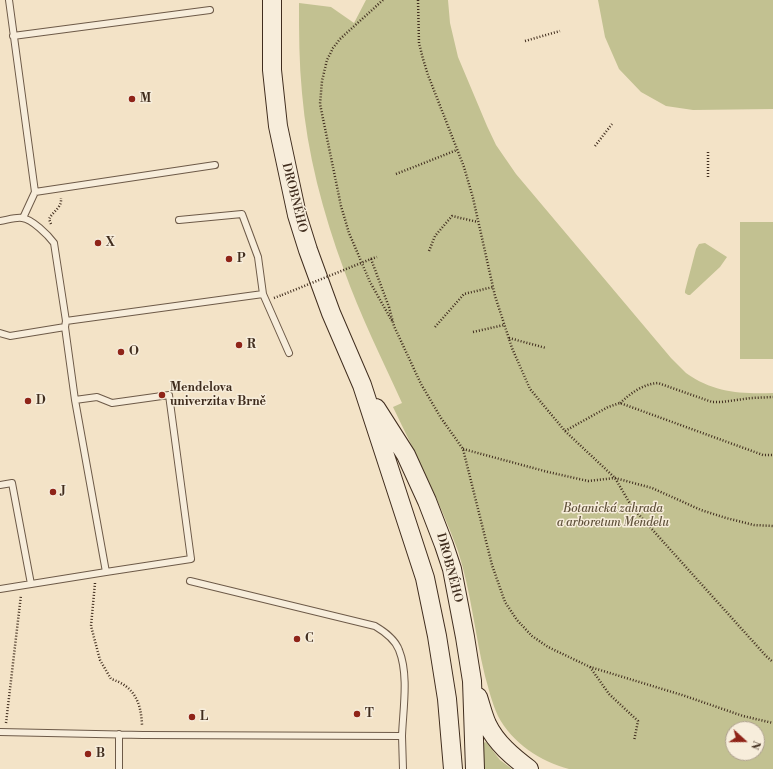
<!DOCTYPE html>
<html>
<head>
<meta charset="utf-8">
<style>
	body { margin:0 }
	#map { position:relative; width:773px; height:769px; overflow:hidden; background:#f3e3c7; font-family:"Libre Bodoni",serif }
	canvas { display:block }
	.north { position:absolute; left:725px; top:721px; width:40px; height:40px; box-sizing:border-box; background:#f7eddb; border:1px solid #aea08f; border-radius:50%; rotate:111deg; font-size:11px; font-weight:700; line-height:16px; text-align:center; color:#402d1e }
	.north::after { content:''; display:block; margin:auto; width:14px; height:18px; background:#8f2418; clip-path:polygon(50% 0,100% 100%,50% 72%,0 100%) }
</style>
</head>
<body>
<div id="map">
<canvas width="773" height="769"></canvas>
<div class="north">N</div>
</div>
<script>
const ctx = document.querySelector('canvas').getContext('2d');
ctx.lineJoin = 'round';
function fillPath(path, color) { ctx.fillStyle = color; ctx.fill(path, 'evenodd'); }
function trace(path, color, width, dash) { ctx.strokeStyle = color; ctx.lineWidth = width; ctx.lineCap = dash ? 'butt' : 'round'; ctx.setLineDash(dash || []); ctx.stroke(path); }
function write(font, color, halo, rows, align = 'center') {
  ctx.font = font + ' "Libre Bodoni",serif'; ctx.lineWidth = 3; ctx.setLineDash([]); ctx.textBaseline = 'middle'; ctx.strokeStyle = halo; ctx.fillStyle = color; for (const [text, x, y, turn = 0] of rows) {
    ctx.save(); ctx.translate(x, y); ctx.rotate((+turn || 0) * Math.PI / 180); ctx.textAlign = isNaN(turn) ? turn : align; if (halo) ctx.strokeText(text, 0, 0); ctx.fillText(text, 0, 0); ctx.restore();
  }
}
const green = new Path2D(`
	M366,0H448L450,23L458,57L487,126L496,145L516,174L671,358C676,363 681,368 686,373C714,393 741,394 773,393V769H569C541,762 512,743 498,716C492,703 489,690 485,676C475,635 471,591 458,551C440,502 416,455 393,407L402,403C382,359 360,315 344,270C323,213 307,153 302,93C299,63 299,33 299,3L331,7L354,23ZM733,729H757V753H733Z
	M598,0H773V109L693,110L666,106L641,92L619,69L605,37Z
	M740,222H773V359H740Z
	M705,243L727,257L720,267L690,295H688L685,293V291L696,249L699,244Z
	M485,742L487,743L500,760L512,769H483V744Z`);
const path = new Path2D(`
	M383,0L340,39L333,48L327,60L322,81L320,104L341,206L349,233L370,282L392,321
	M418,0L419,43L423,59L428,75L464,167L473,198L495,296L512,348L530,389L565,431L615,478L632,507L766,656L773,662
	M525,41L560,31
	M595,146L612,124
	M708,152V177
	M396,174L457,150
	M51,224L49,219C53,211 62,208 61,198
	M429,251L435,236L452,216L478,222
	M371,259L377,257
	M274,298L282,295
	M389,307L394,326L421,384L441,418L463,449L492,565L505,602L517,620L532,636L548,647L590,667L682,695L743,716L773,723
	M435,327L464,294L493,287
	M473,332L504,325
	M509,338L546,348
	M620,403C631,393 643,384 658,383L712,402H722L751,398L773,397
	M565,431L608,407L620,403L763,455H773
	M463,449L548,472L588,481L615,478L652,488L701,510L726,518L754,525L773,526
	M95,583L91,626L100,660L111,679C134,686 141,702 142,725
	M590,667L609,694L638,721L634,741
	M6,723L21,595`);
const service = new Path2D(`
	M9,0L35,192L23,218
	M13,36L210,10
	M35,192L215,165
	M179,220L242,214L258,257L263,294
	M0,221C7,220 16,217 22,218C32,219 48,235 54,243L66,321L65,327L75,400L106,572L0,589
	M66,321L263,294L289,353
	M0,333L10,336L65,327
	M75,400L97,397L112,403L169,395L191,559L106,572
	M0,485L12,483L31,584
	M0,732L143,735L402,736C403,709 409,675 399,650C395,639 385,632 375,626L190,581
	M119,734V769
	M402,736L403,769`);
const secondary = new Path2D(`
	M272,0V70L278,126L297,215L308,250L331,313L362,385L425,578L437,636L447,699L453,769
	M376,408L406,455L427,501L444,545L452,569L465,637L472,681L475,769
	M478,697C481,706 483,715 487,724C496,743 513,757 529,769`);
const pathBridge = new Path2D(`
	M282,295L371,259L389,307`);
const markers = [
	[132,99,4,"#8f2418"],
	[98,243,4,"#8f2418"],
	[229,259,4,"#8f2418"],
	[239,345,4,"#8f2418"],
	[121,352,4,"#8f2418"],
	[162,395,4,"#8f2418"],
	[28,401,4,"#8f2418"],
	[53,492,4,"#8f2418"],
	[297,639,4,"#8f2418"],
	[357,714,4,"#8f2418"],
	[192,717,4,"#8f2418"],
	[88,754,4,"#8f2418"]
];
const poiNames = [
	["M",140,99],
	["X",106,243],
	["P",237,259],
	["R",247,345],
	["O",129,352],
	["Mendelova",170,388],
	["univerzita v Brně",170,402],
	["D",36,401],
	["J",61,492],
	["C",305,639],
	["T",365,714],
	["L",200,717],
	["B",96,754]
];
const streetNames = [
	["DROBNÉHO",294,198,76],
	["DROBNÉHO",449,568,75]
];
const parkNames = [
	["Botanická zahrada",613,509],
	["a arboretum Mendelu",613,523]
];
fillPath(green, '#c2c191');
trace(service, '#6d5a48', 8);
trace(secondary, '#402d1e', 20);
trace(path, '#402d1e', 2.5, [1, 2]);
trace(service, '#f7eddb', 6);
trace(secondary, '#f7eddb', 18);
trace(pathBridge, '#402d1e', 2.5, [1, 2]);
for (const [x, y, r, color] of markers) { const dot = new Path2D(); dot.arc(x, y, r, 0, 2 * Math.PI); ctx.fillStyle = color; ctx.fill(dot); trace(dot, '#f7eddb', 1.5); }
write('bold 12px', '#402d1e', '#f7eddb', poiNames, 'left');
write('12px', '#402d1e', '#f7eddb', streetNames);
write('italic 12px', '#60523b', '#f7eddb', parkNames);
</script>
</body>
</html>
